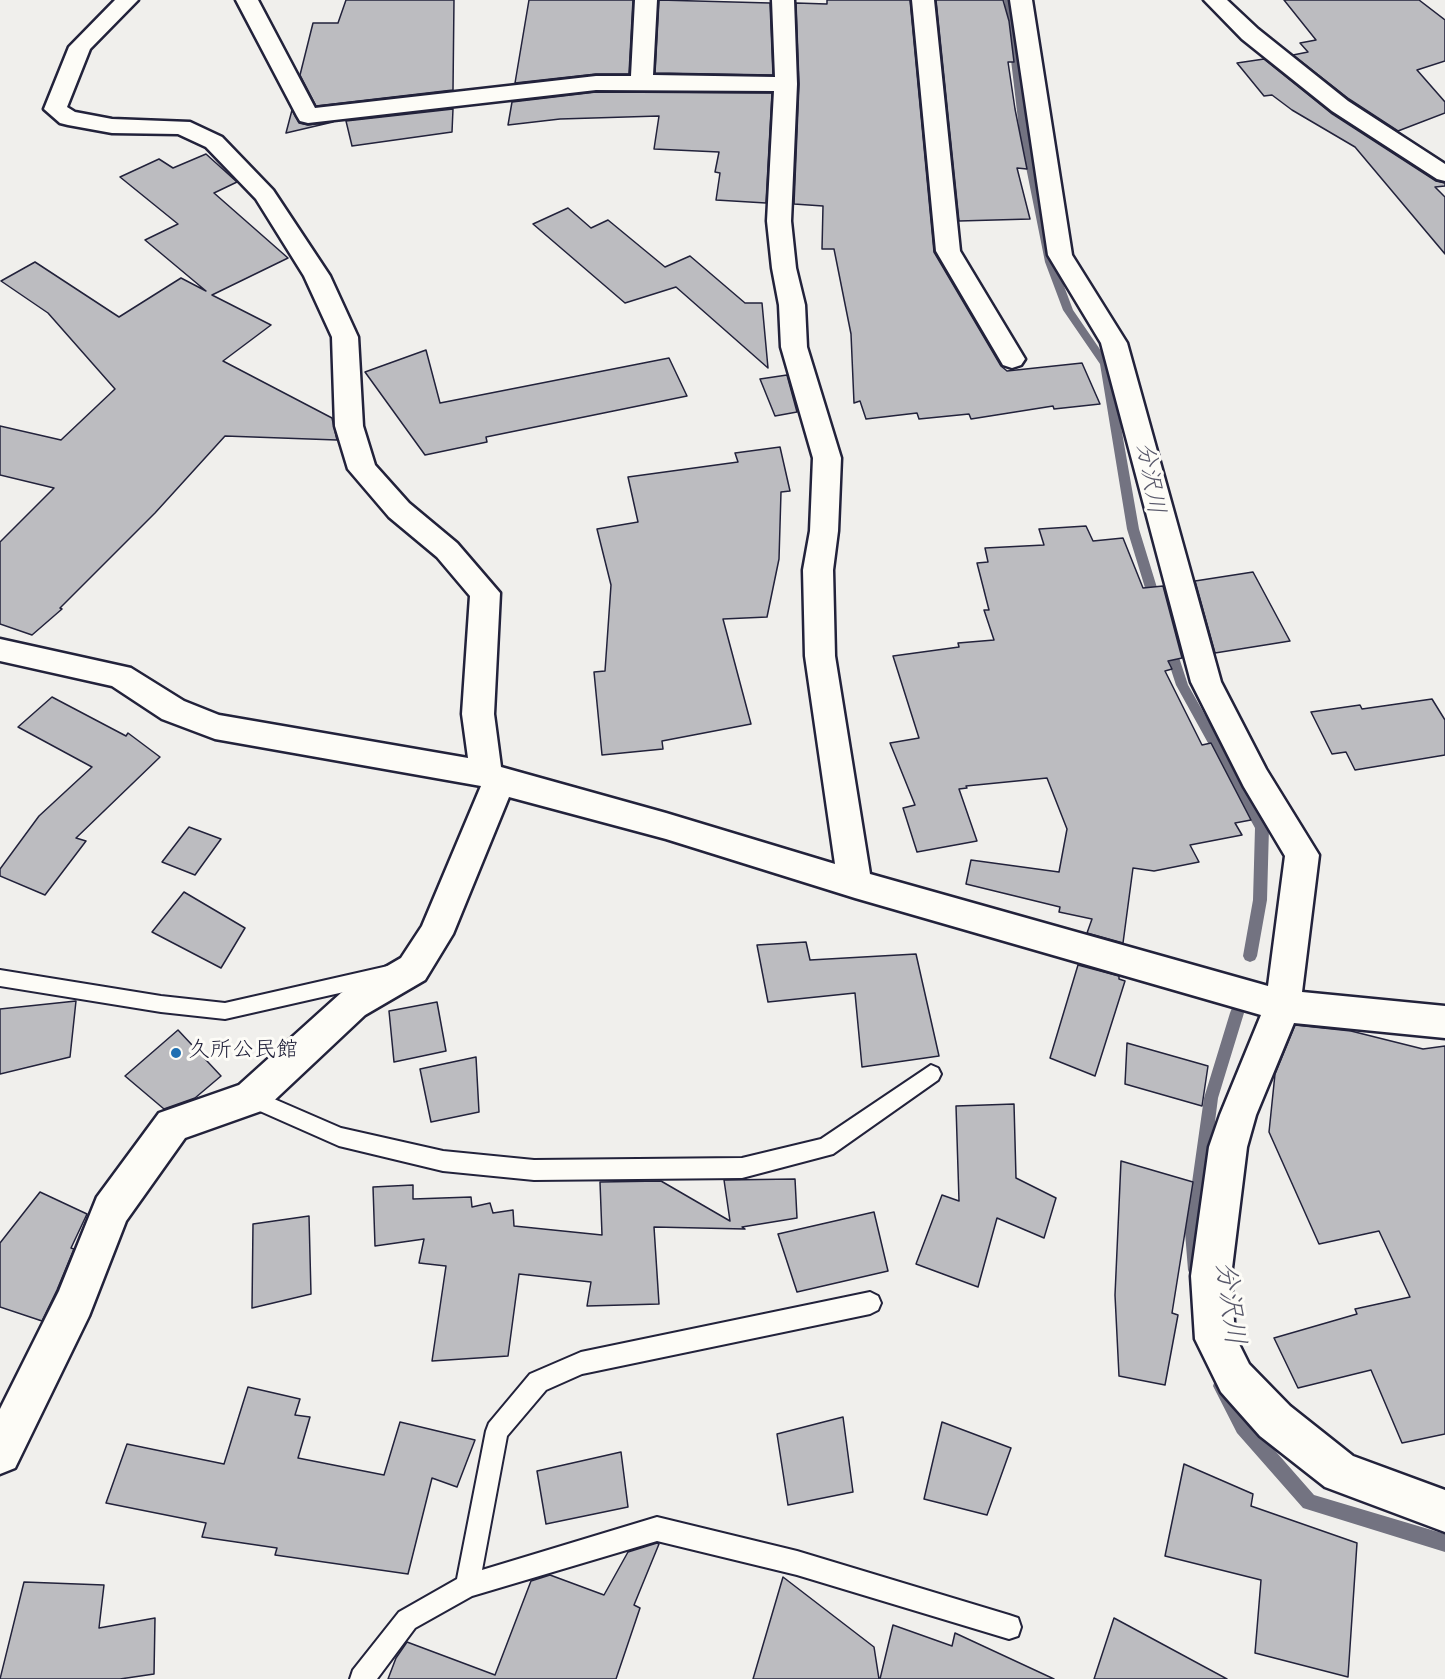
<!DOCTYPE html>
<html>
<head>
<meta charset="utf-8">
<style>
	body { margin:0 }
	canvas { display:block; background:#f0efec }
</style>
</head>
<body>
<canvas width="1445" height="1679"></canvas>
<script>
const ctx = document.querySelector('canvas').getContext('2d');
ctx.lineJoin = 'round';
function fillPath(path, color) { ctx.fillStyle = color; ctx.fill(path, 'evenodd'); }
function trace(path, color, width, dash) { ctx.strokeStyle = color; ctx.lineWidth = width; ctx.lineCap = dash ? 'butt' : 'round'; ctx.setLineDash(dash || []); ctx.stroke(path); }
function write(font, color, halo, rows, align = 'center') {
  ctx.font = font + ' Dekko,"Klee One",sans-serif'; ctx.lineWidth = 6; ctx.setLineDash([]); ctx.textBaseline = 'middle'; ctx.strokeStyle = halo; ctx.fillStyle = color; for (const [text, x, y, turn = 0] of rows) {
    ctx.save(); ctx.translate(x, y); ctx.rotate((+turn || 0) * Math.PI / 180); ctx.textAlign = isNaN(turn) ? turn : align; if (halo) ctx.strokeText(text, 0, 0); ctx.fillText(text, 0, 0); ctx.restore();
  }
}
const stream = new Path2D(`
	M1004,0H1012L1030,137L1055,262L1073,310L1110,364L1139,529L1162,604L1156,608L1150,604L1127,529L1100,364L1063,310L1045,262L1020,137Z
	M1168,637L1174,642L1188,685L1269,828L1267,900L1257,956L1255,960L1250,962L1245,960L1243,956L1253,900L1255,828L1176,685L1162,642Z
	M1237,1007L1242,1008L1244,1013L1218,1098L1201,1232L1204,1270L1202,1275L1196,1278L1190,1275L1188,1270L1185,1232L1204,1098L1230,1013L1232,1008Z
	M1221,1378L1227,1380L1249,1421L1314,1495L1445,1534V1552L1303,1508L1237,1433L1213,1386L1215,1380Z`);
const building = new Path2D(`
	M346,0H454L453,90L316,106L300,75L313,23H338Z
	M529,0H633L629,74H596L515,83Z
	M659,0L770,3L773,75L655,73Z
	M827,0H910L934,252L1001,366L1007,371L1082,363L1100,404L1054,409L1053,406L971,419L969,414L919,419L917,413L866,419L860,401L854,403L851,334L834,249H822L823,206L794,204L799,84L796,3L827,4Z
	M936,0H1003L1009,21L1014,62H1008L1015,109L1027,169L1017,168L1030,219L959,221Z
	M1284,0H1419L1445,20V61L1417,70L1445,102V113L1398,131L1349,99L1293,55L1308,52L1300,43L1316,40Z
	M1264,59L1331,113L1436,181L1445,183V186L1435,187L1445,197V254L1355,147L1292,110L1272,95L1264,96L1237,63Z
	M596,92L772,93L766,203L716,200L720,173L715,172L719,152L654,149L659,116L560,119L508,125L512,102Z
	M453,109L452,132L352,146L346,121Z
	M292,110L299,123L308,125L333,122L286,133Z
	M206,154L237,182L214,193L288,258L212,295L271,325L223,361L332,418L337,440L225,436L155,513L60,608L62,609L32,635L0,624V542L54,488L0,475V426L61,440L115,389L48,313L1,281L35,262L119,317L181,278L206,291L145,240L178,224L120,177L159,159L173,168Z
	M568,208L591,228L608,220L665,267L690,256L745,303H762L768,368L676,287L625,303L533,224Z
	M426,350L440,403L669,358L687,396L486,437L487,442L425,455L365,372Z
	M787,375L797,412L775,416L760,379Z
	M780,447L790,491L781,492L779,559L767,617L723,619L751,724L662,741L663,749L602,755L594,672L605,671L611,585L597,529L638,522L628,477L738,462L735,453Z
	M1086,526L1093,541L1123,538L1143,588L1163,586L1182,658L1168,661L1172,669L1165,671L1202,745L1211,743L1251,820L1235,823L1242,835L1190,845L1199,862L1154,871L1133,868L1123,943L1087,933L1092,919L1059,912L1060,907L966,884L971,860L1059,872L1067,829L1047,778L966,786L967,788L959,789L977,841L917,852L903,808L915,805L890,743L919,738L893,656L959,647L958,643L994,640L984,610H989L977,563L988,562L985,548L1044,545L1039,529Z
	M1253,572L1290,641L1215,653L1195,581Z
	M52,697L126,736L128,733L160,757L76,838L86,841L45,895L0,876V869L39,816L92,767L18,727Z
	M1432,699L1445,720V755L1355,770L1346,752L1332,754L1311,712L1360,705L1362,709Z
	M189,827L221,839L195,875L162,862Z
	M184,892L245,928L221,968L152,932Z
	M806,942L810,960L916,954L939,1056L862,1067L855,993L768,1002L757,945Z
	M1078,965L1119,976V979L1125,981L1095,1076L1050,1058Z
	M76,1001L70,1057L0,1074V1009Z
	M437,1002L446,1051L394,1062L389,1011Z
	M1295,1025L1351,1031L1423,1049L1445,1046V1434L1402,1443L1371,1370L1298,1388L1274,1338L1357,1314L1355,1309L1410,1297L1379,1231L1319,1244L1269,1132L1275,1074Z
	M178,1030L221,1076L195,1098L164,1109L125,1076Z
	M1127,1043L1208,1066L1202,1106L1125,1084Z
	M476,1057L479,1112L431,1122L420,1069Z
	M1014,1104L1016,1178L1056,1198L1044,1238L997,1218L978,1287L916,1264L942,1195L959,1201L956,1106Z
	M1121,1161L1193,1182L1172,1313L1178,1315L1165,1385L1119,1376L1115,1295Z
	M795,1179L797,1218L742,1227L745,1229L654,1227L659,1304L587,1306L591,1282L519,1274L508,1356L432,1361L446,1266L419,1263L424,1239L375,1246L373,1187L413,1185V1199L471,1197L472,1207L490,1203L493,1213L513,1210L514,1226L602,1235L600,1182L661,1181L730,1221L724,1180Z
	M40,1192L87,1214L71,1248L74,1249L57,1290L42,1321L0,1307V1243Z
	M874,1212L888,1271L797,1292L778,1234Z
	M309,1216L311,1294L252,1308L253,1224Z
	M248,1387L300,1399L295,1415L310,1417L298,1458L384,1475L400,1422L475,1440L457,1487L432,1478L408,1574L275,1555L277,1548L202,1537L206,1523L106,1503L127,1444L224,1464Z
	M843,1417L853,1492L788,1505L777,1434Z
	M942,1422L1011,1448L987,1515L924,1499Z
	M621,1452L628,1507L546,1524L537,1471Z
	M1184,1464L1253,1494L1251,1506L1357,1543L1348,1677L1255,1653L1261,1580L1165,1556Z
	M657,1543L659,1544L634,1605L640,1608L616,1679H388L396,1658L407,1642L495,1675L531,1581L550,1575L604,1595L628,1552Z
	M783,1577L874,1647L879,1679H753Z
	M24,1582L104,1585L99,1628L155,1618L154,1674L120,1679H0Z
	M1114,1618L1227,1679H1094Z
	M893,1625L952,1646L955,1633L1054,1679H880Z`);
const lane = new Path2D(`
	M388,966L395,968L398,974L395,980L388,982L225,1019L161,1012L0,986V970L161,996L225,1003Z
	M931,1065L938,1068L941,1074L938,1080L833,1154L742,1178L534,1180L443,1171L339,1146L244,1104L241,1098L244,1092L251,1089L341,1128L443,1151L534,1160L742,1158L821,1139Z
	M870,1292L878,1296L881,1303L878,1310L870,1314L582,1374L546,1390L507,1436L482,1570L657,1517L797,1551L1009,1615L1018,1618L1021,1627L1018,1636L1009,1639L797,1575L657,1541L472,1596L415,1628L377,1679H350L353,1670L399,1612L457,1579L486,1431L489,1423L530,1374L581,1352Z`);
const street = new Path2D(`
	M115,0H138L90,49L67,107L75,112L112,119L190,122L222,137L273,190L330,276L358,337L363,426L375,465L409,503L457,543L500,593L494,714L501,767L666,813L835,864L805,656L803,570L810,531L813,458L781,347L779,305L772,268L767,221L774,91L596,90L308,123L300,121L297,116L236,0H258L315,108L596,76H631L635,0H657L653,75L775,77L772,0H794L797,84L791,221L796,268L805,305L807,347L841,458L838,531L833,570L835,656L870,874L1268,986L1285,856L1244,787L1191,682L1101,343L1048,255L1010,0H1032L1072,255L1127,343L1221,682L1266,769L1319,855L1302,992L1445,1006V1038L1294,1023L1256,1115L1247,1147L1231,1276L1235,1336L1249,1364L1290,1406L1353,1456L1445,1490V1532L1325,1487L1260,1436L1221,1392L1195,1339L1191,1276L1209,1147L1220,1115L1261,1015L855,898L666,839L509,797L453,934L425,980L365,1015L264,1110L185,1138L126,1221L89,1316L15,1468L0,1474V1409L59,1291L97,1197L159,1113L239,1085L341,993L401,958L422,926L481,786L215,739L162,719L112,686L0,661V639L131,668L184,701L219,715L468,758L462,714L470,596L437,557L389,517L348,469L335,426L332,337L304,276L256,199L206,147L178,134L112,133L68,125L60,123L44,109L69,47Z
	M912,0H934L960,251L1025,359L1021,365L1012,368L1003,365L936,251Z
	M1204,0H1227L1258,29L1348,101L1445,164V181L1437,179L1332,111L1242,39Z`);
const markers = [
	[176,1053,6,"#1f6fb2"]
];
const poiNames = [
	["久所公民館",188,1053]
];
const waterNames = [
	["分沢川",1147,479,80]
];
const nearWaternames = [
	["分沢川",1226,1304,83]
];
fillPath(stream, '#737381');
fillPath(building, '#bcbcc0');
trace(building, '#22223b', 1.5);
trace(lane, '#22223b', 4);
trace(street, '#22223b', 5);
fillPath(lane, '#fdfcf7');
fillPath(street, '#fdfcf7');
for (const [x, y, r, color] of markers) { const dot = new Path2D(); dot.arc(x, y, r, 0, 2 * Math.PI); ctx.fillStyle = color; ctx.fill(dot); trace(dot, '#fdfcf7', 2); }
write('22px', '#22223b', '#fdfcf7', poiNames, 'left');
write('italic 24px', '#58586a', '#fdfcf7', waterNames);
write('italic 28px', '#58586a', '#fdfcf7', nearWaternames);
</script>
</body>
</html>
